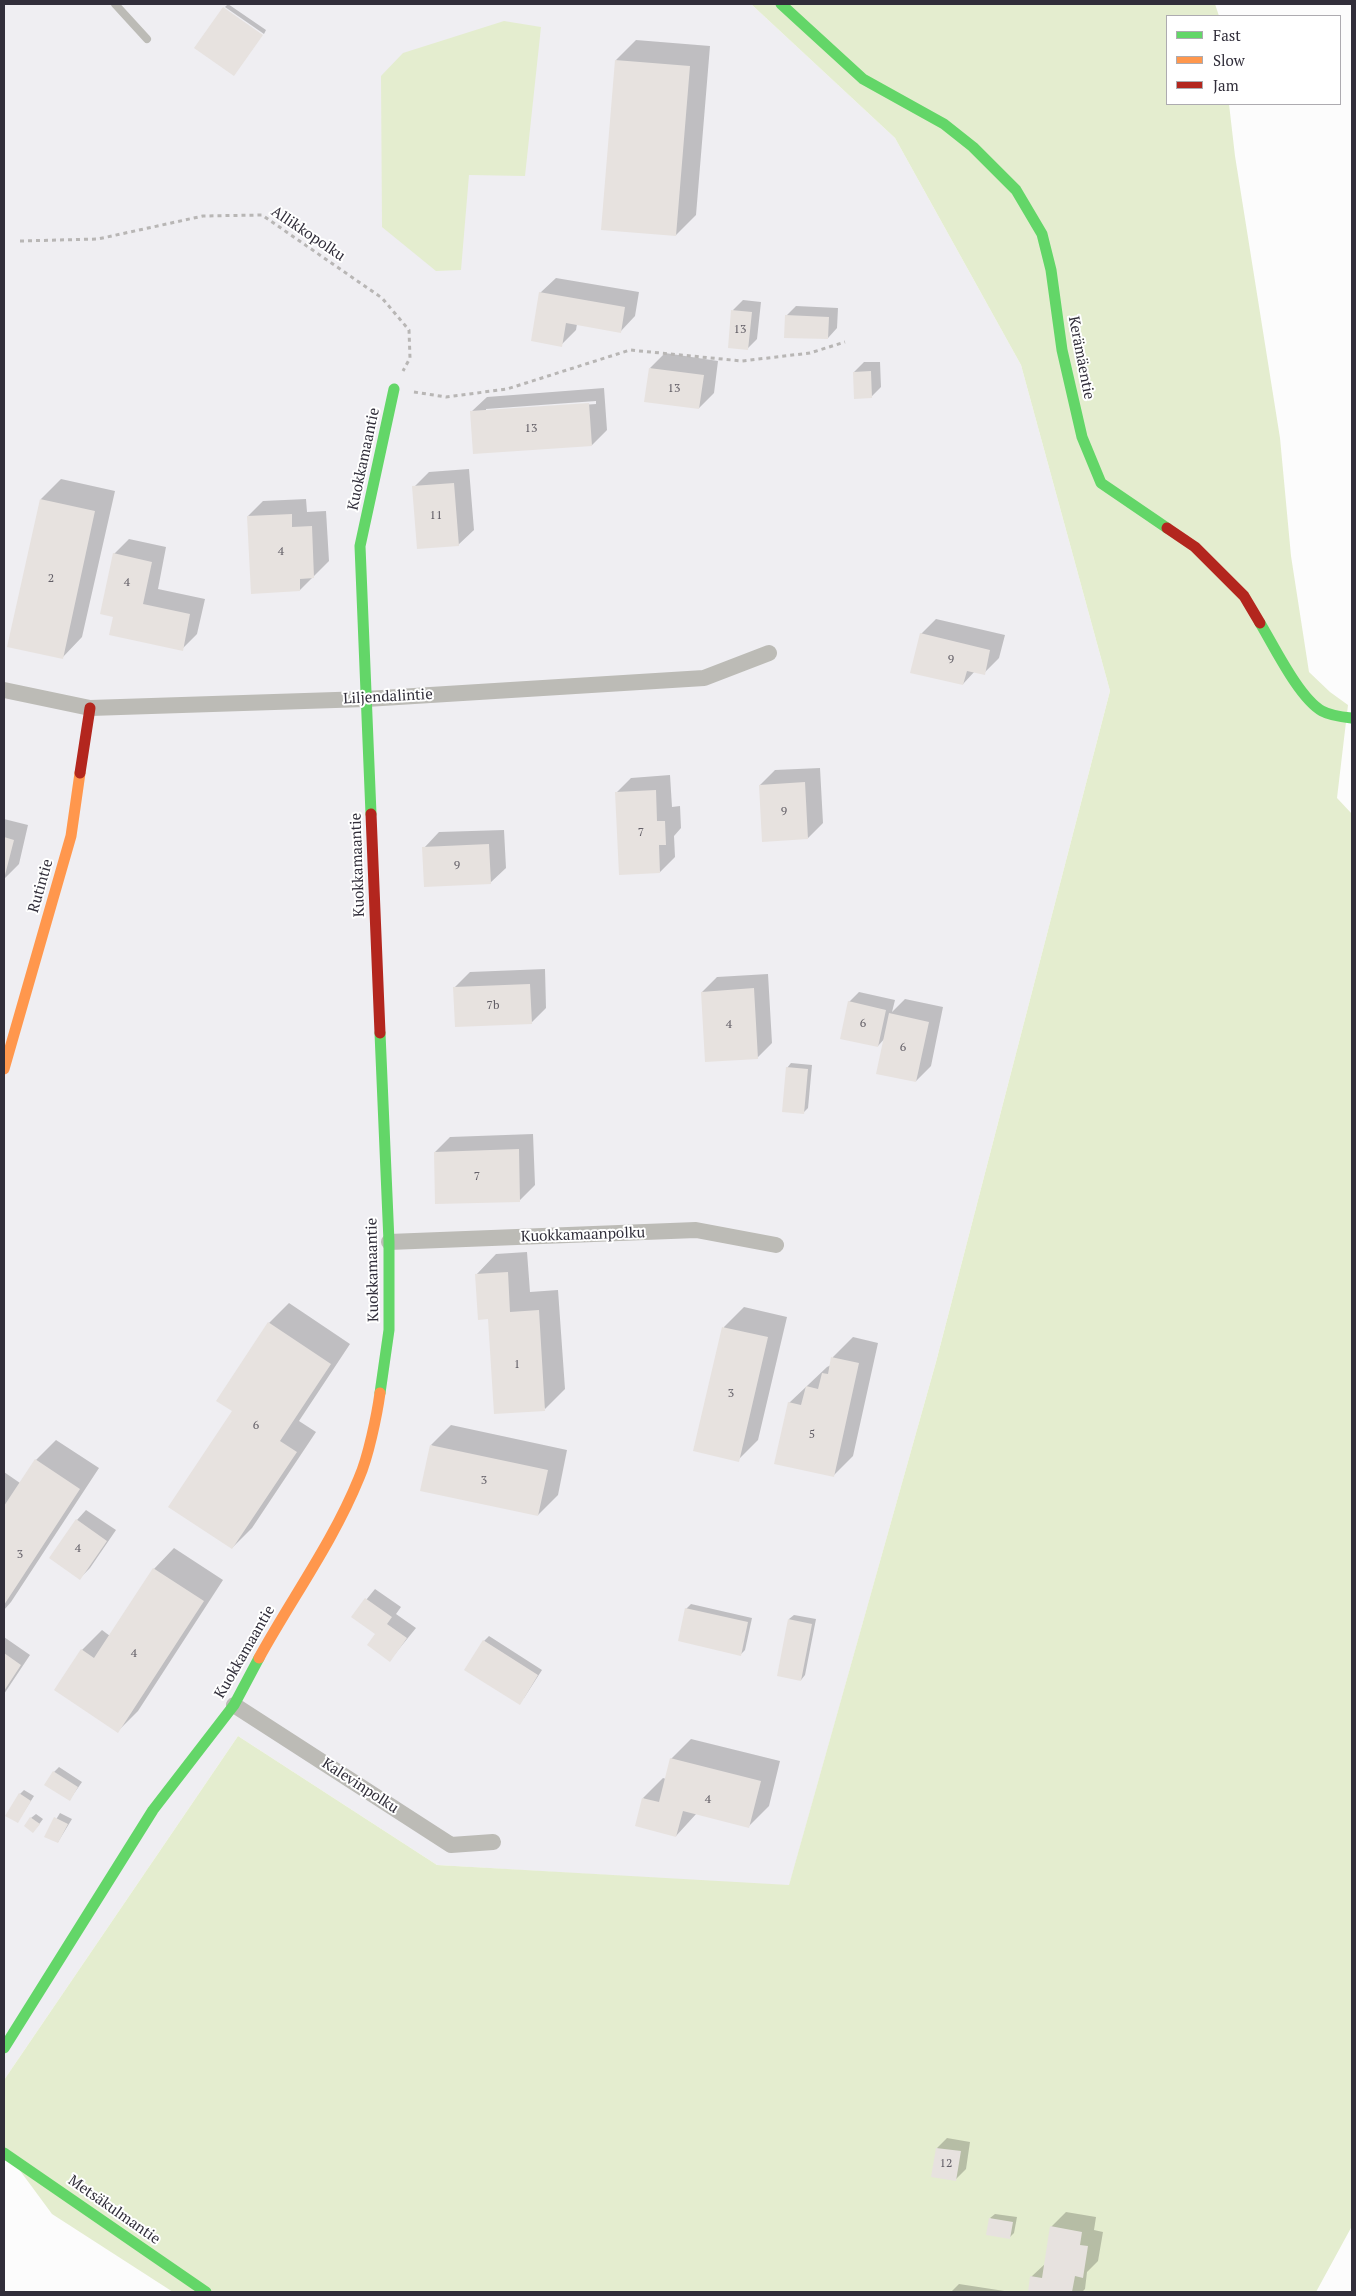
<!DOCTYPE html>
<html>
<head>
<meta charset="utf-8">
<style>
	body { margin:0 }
	#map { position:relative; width:1356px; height:2296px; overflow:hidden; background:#fcfcfc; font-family:"PT Serif",serif }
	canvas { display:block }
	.frame { position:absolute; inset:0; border:5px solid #312e3a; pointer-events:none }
	.legend { position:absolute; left:1166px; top:15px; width:175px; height:90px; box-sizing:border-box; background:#fff; border:1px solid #adabb0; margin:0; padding:6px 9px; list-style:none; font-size:15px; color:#312e3a }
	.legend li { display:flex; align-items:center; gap:10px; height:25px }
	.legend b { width:25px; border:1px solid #adabb0 }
</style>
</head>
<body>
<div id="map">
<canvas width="1356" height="2296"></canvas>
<div class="frame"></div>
<ul class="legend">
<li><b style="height:6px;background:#63d668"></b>Fast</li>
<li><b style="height:6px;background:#ff974d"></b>Slow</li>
<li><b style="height:6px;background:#b3261e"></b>Jam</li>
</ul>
</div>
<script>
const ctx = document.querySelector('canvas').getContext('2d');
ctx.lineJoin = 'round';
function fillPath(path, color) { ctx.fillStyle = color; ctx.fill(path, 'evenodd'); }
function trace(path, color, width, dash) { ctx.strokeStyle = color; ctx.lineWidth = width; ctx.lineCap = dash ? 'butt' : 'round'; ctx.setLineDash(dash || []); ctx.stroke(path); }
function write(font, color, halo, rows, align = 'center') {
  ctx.font = font + ' "PT Serif",serif'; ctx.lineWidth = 4; ctx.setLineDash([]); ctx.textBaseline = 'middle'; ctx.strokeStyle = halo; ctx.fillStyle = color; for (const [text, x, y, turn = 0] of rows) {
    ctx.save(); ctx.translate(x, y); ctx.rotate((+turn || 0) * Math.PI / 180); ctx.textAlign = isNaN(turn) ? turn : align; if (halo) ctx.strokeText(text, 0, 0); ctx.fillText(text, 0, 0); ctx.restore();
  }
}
const built = new Path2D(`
	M4,4H751L895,138L1021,365L1110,691L936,1362L789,1886L437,1865L238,1736L4,2080Z`);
const green = new Path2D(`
	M751,4H1215L1219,16H1167V104H1229L1235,156L1280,438L1291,556L1309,672L1330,692L1348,705L1337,798L1352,814V2226L1316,2292H173L52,2214L4,2149V2080L238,1736L437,1865L789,1885L936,1362L1110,691L1021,365L895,138Z
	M504,21L541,27L525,176L469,175L461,270L436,271L382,227L381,76L403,53Z`);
const shadow = new Path2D(`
	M228,4L266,30L264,34L225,7Z
	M636,40L710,46L696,215L676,235L616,60Z
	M556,278L639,292L635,316L620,332L577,324L576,330L561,345L540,293Z
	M743,300L761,302L757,339L747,349L733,310Z
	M796,306L838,308L837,328L828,338L786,316Z
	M665,353L718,361L714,393L699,408L650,368Z
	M864,362H880L881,387L871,397L854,372Z
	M604,388L607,430L592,445L471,412L487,397ZM596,401V404L486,412V409Z
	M469,469L474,530L458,545L414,487L429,472Z
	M61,479L115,491L82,637L62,658L41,499Z
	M306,499L307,512L326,511L329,561L300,590L248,516L263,501Z
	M129,539L166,547L158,589L205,599L197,634L182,649L115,616L114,554Z
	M936,619L1005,635L999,658L984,673L975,671L963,684L921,634Z
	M820,768L823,823L808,838L760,785L775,770Z
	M670,775L672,807L680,806L681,828L674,836L675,857L660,872L616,793L631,778Z
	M4,819L28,825L19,864L4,879Z
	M504,830L506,868L490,883L424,848L439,832Z
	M545,969L546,1008L531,1023L454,988L470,972Z
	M768,974L772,1043L757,1058L702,992L717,977Z
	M859,992L895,1000L892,1012L905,999L943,1007L931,1066L916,1081L885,1038L878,1046L849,1002Z
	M791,1063L812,1065L808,1108L804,1112L787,1068Z
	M533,1134L535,1185L520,1200L435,1152L450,1137Z
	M527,1252L530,1292L558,1290L565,1389L545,1409L490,1317L476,1275L496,1254Z
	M289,1303L350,1344L299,1421L316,1432L252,1528L232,1548L233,1411L269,1323Z
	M744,1307L787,1317L758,1440L738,1460L724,1327Z
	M853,1337L878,1343L853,1456L833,1476L789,1403L827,1367L831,1365L833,1357Z
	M451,1425L567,1450L558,1495L538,1515L431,1445Z
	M56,1440L99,1468L11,1602L4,1610V1472L20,1483L36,1460Z
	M86,1510L116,1530L90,1568L80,1578L77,1520Z
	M174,1548L223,1580L138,1711L118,1731L82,1650L102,1630L110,1636L154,1569Z
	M375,1589L401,1607L396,1614L416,1628L390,1660L377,1634L353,1616Z
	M691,1604L752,1618L745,1650L740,1655L686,1609Z
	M794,1615L816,1619L805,1675L801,1680L789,1619Z
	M489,1636L542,1670L524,1698L484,1641Z
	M4,1637L30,1655L4,1694Z
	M691,1739L780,1761L769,1806L749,1826L697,1813L676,1836L643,1798L663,1778L666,1779L671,1759Z
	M59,1767L82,1782L70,1799L54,1772Z
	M24,1790L34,1796L18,1821L20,1794Z
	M60,1813L72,1819L58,1842L46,1836Z
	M36,1814L43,1819L37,1827L31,1818Z
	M947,2138L970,2142L966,2169L956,2179L937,2148Z
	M1066,2212L1096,2217L1094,2230L1103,2232L1098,2261L1087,2272L1085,2289L1082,2292H1029L1031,2277L1046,2263L1051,2227Z
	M995,2214L1017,2217L1014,2233L1010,2237L990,2218Z
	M959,2284L1011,2292H951Z`);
const building = new Path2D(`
	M223,7L263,35L234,76L194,48Z
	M615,60L690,66L676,236L601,230Z
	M539,292L625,307L621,333L566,323L562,347L531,341Z
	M731,310L752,312L748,350L728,348Z
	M785,315L829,317L828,339L784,338Z
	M649,368L704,375L699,409L644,402Z
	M871,371L872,398L854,399L853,372Z
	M589,403L592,446L473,454L470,411Z
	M454,483L459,546L417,549L412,486Z
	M40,499L95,511L63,659L7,647Z
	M292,514V527L312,526L314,578L300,579V591L251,594L247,516Z
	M113,553L152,562L143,604L190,614L183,651L109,635L113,617L100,614Z
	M920,633L990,650L985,675L967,671L963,685L910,673Z
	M805,782L808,839L762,842L759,785Z
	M656,790L657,821H665L666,845H659L660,873L619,875L615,792Z
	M4,837L14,840L4,879Z
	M489,844L491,884L424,887L422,847Z
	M530,984L532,1024L455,1027L453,987Z
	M754,988L758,1059L705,1062L701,992Z
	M848,1001L886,1010L878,1047L840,1039Z
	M889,1013L929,1022L916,1082L876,1074Z
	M786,1067L808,1069L804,1114L782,1112Z
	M519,1149L520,1202L435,1204L434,1152Z
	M508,1272L510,1312L539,1310L545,1411L494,1414L488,1319L478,1320L475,1274Z
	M268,1322L331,1364L280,1441L297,1452L232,1549L168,1507L232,1411L216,1401Z
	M722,1327L768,1337L739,1462L693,1451Z
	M831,1357L859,1363L834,1477L774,1464L788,1402L801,1405L806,1386L818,1389L822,1373L828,1374Z
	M430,1445L548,1470L538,1516L420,1491Z
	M35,1459L80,1489L4,1605V1506Z
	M76,1519L107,1541L80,1580L49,1558Z
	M153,1568L204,1601L118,1733L54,1690L81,1649L94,1658Z
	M365,1598L392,1617L387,1624L407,1638L390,1662L367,1645L375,1634L351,1617Z
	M685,1608L748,1622L741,1656L678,1641Z
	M788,1619L812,1624L801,1681L777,1676Z
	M483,1640L538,1675L520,1705L464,1670Z
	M4,1653L21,1665L4,1691Z
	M670,1758L761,1781L749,1828L683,1811L676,1837L635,1826L642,1798L659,1802Z
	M53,1771L78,1787L70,1801L44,1785Z
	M19,1793L31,1801L18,1823L5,1816Z
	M30,1817L40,1824L33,1833L24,1826Z
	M54,1817L68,1824L58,1843L44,1837Z
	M936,2148L961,2151L956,2181L931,2177Z
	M989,2218L1013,2222L1010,2239L986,2235Z
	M1050,2226L1082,2232L1080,2245L1088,2246L1083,2278L1075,2276L1072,2292H1028L1030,2276L1042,2278Z`);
const path = new Path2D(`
	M20,241L98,239L203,216L262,215L382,298L409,330L410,358L403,371
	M414,392L446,397L507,389L630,350L742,361L810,353L845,342`);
const lane = new Path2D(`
	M115,4L147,39`);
const street = new Path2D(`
	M4,690L90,708L366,699L704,678L769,653
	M389,1242L696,1230L776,1245
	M234,1705L451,1845L493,1842`);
const fast = new Path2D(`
	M781,4L863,79L944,124L973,147L1016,190L1042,234L1051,270L1062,350L1082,437L1101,483L1167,528
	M1260,623C1274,646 1299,698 1322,711C1331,716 1342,717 1352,718
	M371,814L360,546L394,389
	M380,1393L389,1330V1242L380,1033
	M4,2048L153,1810L234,1705L259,1658
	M4,2153L206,2292`);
const slow = new Path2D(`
	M4,1069L71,836L80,773
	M259,1658C292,1598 333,1542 359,1478C368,1458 377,1415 380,1393`);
const jam = new Path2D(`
	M1167,528L1195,547L1244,596L1260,623
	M80,773L90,708
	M371,814L380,1033`);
const numberNames = [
	["13",740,330],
	["13",674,389],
	["13",531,429],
	["11",436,516],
	["4",281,552],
	["2",51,579],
	["4",127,583],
	["9",951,660],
	["9",784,812],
	["7",641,833],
	["9",457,866],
	["7b",493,1006],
	["6",863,1024],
	["4",729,1025],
	["6",903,1048],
	["7",477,1177],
	["1",517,1365],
	["3",731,1394],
	["6",256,1426],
	["5",812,1435],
	["3",484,1481],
	["4",78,1549],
	["3",20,1555],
	["4",134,1654],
	["4",708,1800],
	["12",946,2164]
];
const streetNames = [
	["Allikkopolku",308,234,34],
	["Kerämäentie",1081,358,79],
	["Kuokkamaantie",364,459,-78],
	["Liljendalintie",388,697,-3],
	["Kuokkamaantie",358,865,-92],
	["Rutintie",41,886,-74],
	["Kuokkamaanpolku",583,1235,-2],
	["Kuokkamaantie",373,1270,-91],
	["Kuokkamaantie",245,1652,-60],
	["Kalevinpolku",360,1786,33],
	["Metsäkulmantie",114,2210,35]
];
fillPath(built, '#efeef2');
fillPath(green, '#e4edcf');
fillPath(shadow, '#0003');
fillPath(building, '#e7e2df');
trace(path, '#b8b6b5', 3, [4, 4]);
trace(lane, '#bcbbb6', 8);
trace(street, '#bcbbb6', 16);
trace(fast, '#63d668', 11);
trace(slow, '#ff974d', 11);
trace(jam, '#b3261e', 11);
write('12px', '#625e66', null, numberNames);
write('15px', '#312e3a', '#fff', streetNames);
</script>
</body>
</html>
